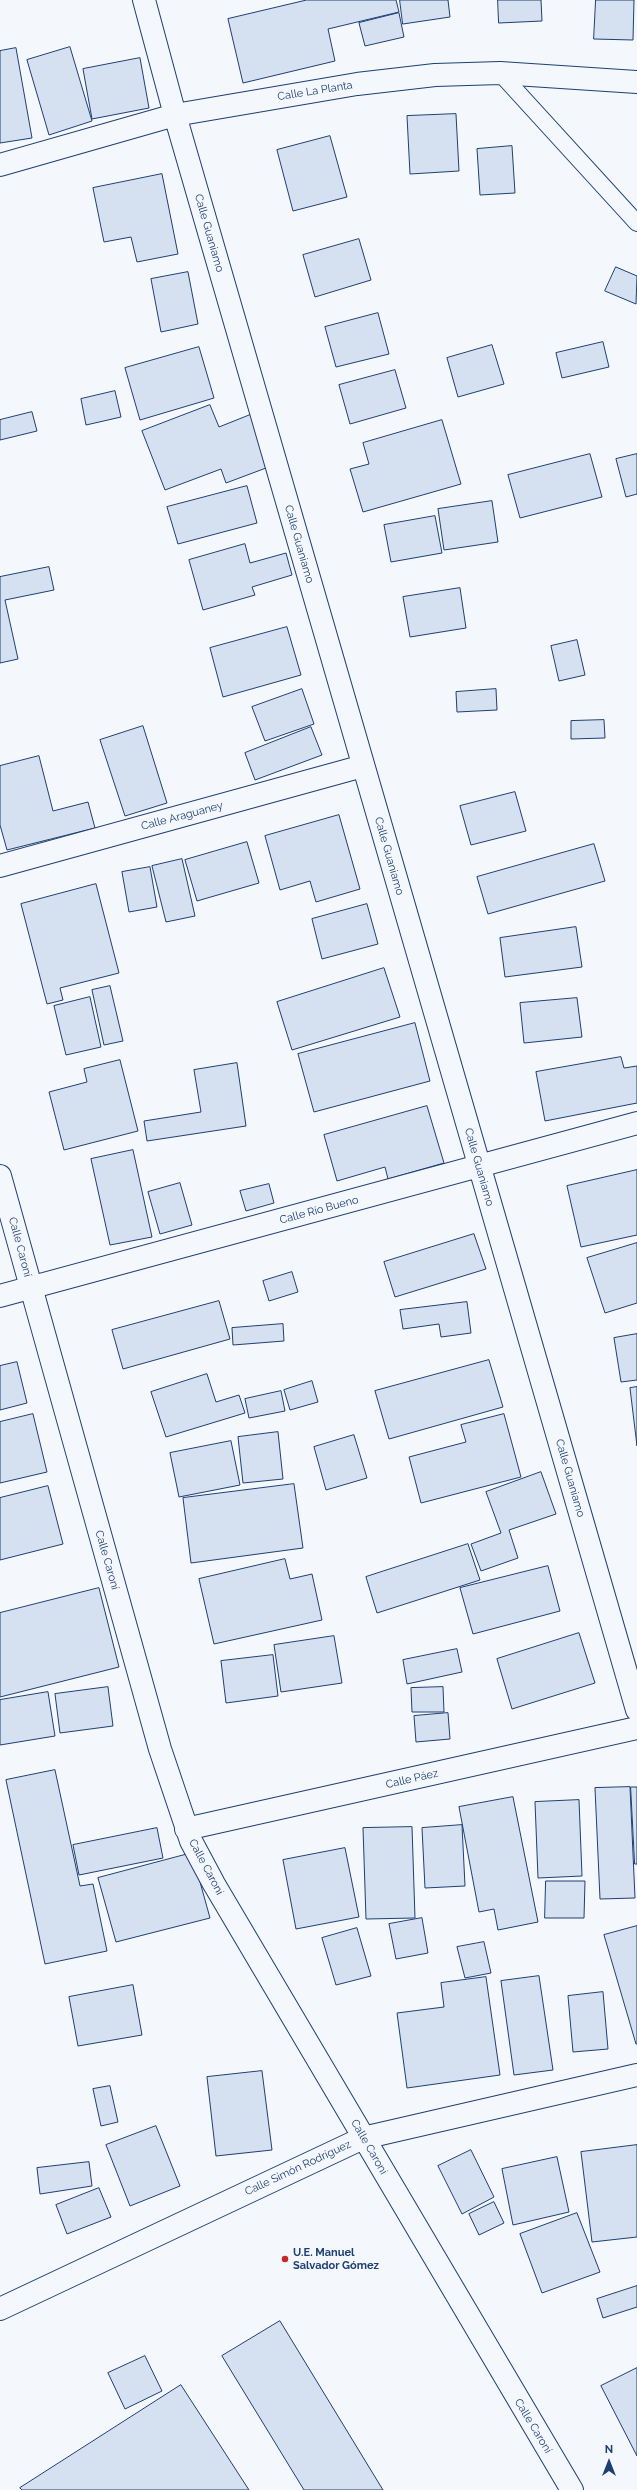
<!DOCTYPE html>
<html>
<head>
<meta charset="utf-8">
<style>
	body { margin:0 }
	#map { position:relative; width:637px; height:2490px; overflow:hidden; background:#f4f7fb; font-family:Raleway,sans-serif }
	canvas { display:block }
	.north { position:absolute; left:589px; top:2442px; width:40px; height:40px; -webkit-text-stroke:3px #f4f7fb; paint-order:stroke; rotate:0deg; font-size:11px; font-weight:700; line-height:16px; text-align:center; color:#1d3f73 }
	.north::after { content:''; display:block; margin:auto; width:14px; height:18px; background:#1d3f73; clip-path:polygon(50% 0,100% 100%,50% 72%,0 100%) }
</style>
</head>
<body>
<div id="map">
<canvas width="637" height="2490"></canvas>
<div class="north">N</div>
</div>
<script>
const ctx = document.querySelector('canvas').getContext('2d');
ctx.lineJoin = 'round';
function fillPath(path, color) { ctx.fillStyle = color; ctx.fill(path, 'evenodd'); }
function trace(path, color, width, dash) { ctx.strokeStyle = color; ctx.lineWidth = width; ctx.lineCap = dash ? 'butt' : 'round'; ctx.setLineDash(dash || []); ctx.stroke(path); }
function write(font, color, halo, rows, align = 'center') {
  ctx.font = font + ' Raleway,sans-serif'; ctx.lineWidth = 3; ctx.setLineDash([]); ctx.textBaseline = 'middle'; ctx.strokeStyle = halo; ctx.fillStyle = color; for (const [text, x, y, turn = 0] of rows) {
    ctx.save(); ctx.translate(x, y); ctx.rotate((+turn || 0) * Math.PI / 180); ctx.textAlign = isNaN(turn) ? turn : align; if (halo) ctx.strokeText(text, 0, 0); ctx.fillText(text, 0, 0); ctx.restore();
  }
}
const building = new Path2D(`
	M307,0H396L399,12L328,29L335,61L243,83L228,19Z
	M400,0H448L450,17L403,24Z
	M498,0H541L542,21L499,23Z
	M596,0H634L633,40L594,39Z
	M399,13L404,37L365,46L359,23Z
	M70,47L92,121L49,135L27,60Z
	M16,48L32,138L0,143V51Z
	M140,58L149,108L92,119L83,69Z
	M456,114L459,171L410,174L407,116Z
	M330,136L347,197L293,211L277,150Z
	M512,146L515,193L480,195L477,149Z
	M162,174L178,254L137,262L131,237L104,242L93,188Z
	M359,239L371,280L315,297L303,255Z
	M616,267L637,276L636,304L605,291Z
	M188,272L198,324L161,332L151,279Z
	M378,313L389,354L336,367L325,327Z
	M603,342L609,367L562,378L556,353Z
	M492,345L504,384L458,397L447,358Z
	M199,347L214,398L140,420L125,368Z
	M395,370L406,408L350,424L339,385Z
	M115,391L121,417L86,425L81,399Z
	M210,405L219,427L254,413L274,465L226,483L221,469L165,490L142,431Z
	M32,412L37,431L0,440V420Z
	M442,420L461,484L363,512L350,469L369,464L363,443Z
	M590,454L602,497L520,518L508,475Z
	M637,454V494L626,497L616,459Z
	M247,486L257,523L178,544L167,507Z
	M492,501L498,542L444,550L438,509Z
	M435,516L442,553L391,562L384,525Z
	M245,544L250,563L286,553L292,575L252,587L255,595L203,610L189,560Z
	M49,567L54,590L5,600L18,659L0,663V577Z
	M460,588L466,628L410,637L403,597Z
	M287,627L301,675L223,697L210,648Z
	M577,640L585,675L559,681L551,646Z
	M302,689L314,724L265,741L252,707Z
	M496,689L497,710L457,712L456,692Z
	M604,720L605,738L571,739V721Z
	M143,726L167,803L125,816L100,740Z
	M311,727L322,755L255,780L245,753Z
	M39,756L53,811L88,802L95,828L7,850L0,825V766Z
	M515,792L526,831L471,845L460,806Z
	M339,815L360,889L316,902L310,881L280,890L265,836Z
	M247,842L259,883L197,901L185,860Z
	M594,844L605,881L488,914L477,877Z
	M182,859L195,916L166,922L152,866Z
	M150,867L157,907L129,912L122,872Z
	M96,884L119,973L60,988L63,1000L47,1004L21,904Z
	M367,904L378,944L322,959L312,919Z
	M576,927L582,967L505,977L500,938Z
	M384,968L400,1017L292,1050L277,1002Z
	M110,986L123,1041L104,1045L92,990Z
	M90,997L101,1047L66,1055L54,1006Z
	M577,998L582,1037L524,1043L520,1003Z
	M415,1023L430,1081L314,1112L298,1054Z
	M621,1057L624,1068L637,1066V1103L545,1121L536,1072Z
	M120,1060L138,1131L64,1150L49,1092L87,1082L84,1069Z
	M237,1063L246,1126L147,1141L144,1121L201,1112L194,1070Z
	M427,1106L444,1163L388,1179L385,1167L337,1181L324,1135Z
	M133,1150L152,1237L110,1245L91,1159Z
	M637,1170V1235L581,1247L567,1186Z
	M180,1183L192,1225L160,1234L148,1192Z
	M269,1184L274,1203L246,1211L240,1191Z
	M474,1234L486,1269L395,1297L384,1262Z
	M637,1243V1303L605,1313L587,1258Z
	M292,1272L298,1292L269,1301L263,1281Z
	M219,1301L230,1339L123,1369L112,1330Z
	M467,1302L471,1333L441,1337L439,1324L403,1329L400,1310Z
	M283,1324L284,1341L233,1345L232,1328Z
	M637,1334V1380L621,1382L614,1338Z
	M489,1360L503,1407L389,1439L375,1391Z
	M17,1362L27,1403L0,1410V1366Z
	M207,1374L216,1402L239,1395L245,1413L166,1437L151,1392Z
	M312,1381L318,1402L290,1410L284,1390Z
	M637,1387V1446L630,1388Z
	M281,1391L285,1411L249,1418L245,1399Z
	M33,1414L47,1472L0,1483V1422Z
	M504,1414L521,1477L421,1503L409,1457L466,1442L461,1425Z
	M278,1432L283,1479L243,1483L238,1437Z
	M354,1435L367,1478L326,1490L314,1447Z
	M231,1441L240,1485L179,1497L170,1453Z
	M541,1472L556,1514L509,1530L518,1558L481,1571L471,1544L501,1533L486,1492Z
	M294,1484L303,1548L191,1563L183,1498Z
	M48,1486L63,1544L0,1560V1498Z
	M468,1544L480,1580L377,1613L366,1577Z
	M285,1559L290,1579L312,1574L322,1620L214,1644L199,1579Z
	M548,1566L560,1611L473,1634L460,1588Z
	M99,1588L119,1667L0,1697V1613Z
	M579,1633L595,1683L512,1709L497,1659Z
	M334,1636L342,1683L281,1692L274,1645Z
	M457,1649L462,1672L407,1684L403,1660Z
	M273,1655L278,1696L226,1703L221,1661Z
	M108,1687L113,1726L60,1733L55,1694Z
	M443,1687L444,1712H412L411,1688Z
	M48,1692L55,1736L0,1745V1700Z
	M448,1713L450,1739L416,1742L414,1716Z
	M55,1770L80,1886L93,1884L107,1951L45,1964L6,1780Z
	M630,1787L635,1898L600,1899L595,1788Z
	M631,1787H637V1864H635Z
	M513,1797L538,1922L498,1930L494,1909L479,1912L459,1807Z
	M579,1800L582,1876L538,1878L535,1802Z
	M462,1825L465,1886L425,1888L422,1828Z
	M412,1827L415,1918L366,1919L363,1828Z
	M157,1828L163,1858L79,1875L73,1845Z
	M345,1848L359,1917L296,1929L283,1860Z
	M192,1853L210,1918L116,1942L98,1878Z
	M546,1881H585L584,1918H545Z
	M422,1918L428,1953L396,1959L389,1924Z
	M637,1926V2044H636L604,1935Z
	M357,1928L371,1976L336,1985L322,1938Z
	M484,1942L491,1973L465,1978L457,1947Z
	M539,1976L553,2070L514,2075L501,1981Z
	M486,1977L500,2075L407,2088L397,2013L444,2007L441,1983Z
	M133,1985L142,2035L78,2046L69,1997Z
	M603,1992L608,2049L573,2052L568,1996Z
	M262,2071L272,2150L216,2156L207,2077Z
	M110,2086L118,2122L101,2126L93,2089Z
	M156,2126L180,2186L130,2206L106,2145Z
	M637,2145V2237L592,2242L581,2152Z
	M471,2150L494,2197L462,2214L438,2166Z
	M557,2157L569,2212L513,2225L502,2169Z
	M89,2162L92,2186L40,2194L37,2168Z
	M99,2188L111,2217L67,2234L56,2205Z
	M494,2202L504,2223L479,2235L469,2214Z
	M577,2213L600,2272L542,2293L520,2234Z
	M637,2286V2307L603,2318L597,2299Z
	M280,2321L383,2490H304L222,2356Z
	M145,2356L162,2391L125,2409L108,2373Z
	M637,2368V2456L601,2386Z
	M181,2385L249,2490H22L20,2488Z`);
const lane = new Path2D(`
	M500,73L637,223`);
const street = new Path2D(`
	M144,0L175,115L637,1710
	M0,165L175,115L357,84L435,75L500,73L637,82
	M0,866L363,766
	M0,1176L160,1749L191,1841L214,1884L572,2490
	M0,1296L637,1123
	M186,1829L637,1728
	M0,2309L363,2138L637,2075`);
const markers = [
	[285,2259,4,"#c62828"]
];
const streetNames = [
	["Calle La Planta",315,91,-9],
	["Calle Guaniamo",209,233,74],
	["Calle Guaniamo",299,544,74],
	["Calle Araguaney",182,816,-15],
	["Calle Guaniamo",389,856,74],
	["Calle Guaniamo",479,1167,74],
	["Calle Río Bueno",319,1210,-15],
	["Calle Caroní",20,1247,75],
	["Calle Guaniamo",570,1478,74],
	["Calle Caroní",107,1560,74],
	["Calle Páez",412,1779,-13],
	["Calle Caroní",206,1867,62],
	["Calle Caroní",369,2147,60],
	["Calle Simón Rodríguez",298,2168,-25],
	["Calle Caroní",533,2426,59]
];
const poiNames = [
	["U.E. Manuel",293,2253],
	["Salvador Gómez",293,2266]
];
fillPath(building, '#d5e0f0');
trace(building, '#1d3f73', 1);
trace(lane, '#1d3f73', 18);
trace(street, '#1d3f73', 24);
trace(lane, '#f4f7fb', 16);
trace(street, '#f4f7fb', 22);
for (const [x, y, r, color] of markers) { const dot = new Path2D(); dot.arc(x, y, r, 0, 2 * Math.PI); ctx.fillStyle = color; ctx.fill(dot); trace(dot, '#f4f7fb', 1.5); }
write('11px', '#1d3f73', '#f4f7fb', streetNames);
write('bold 11px', '#1d3f73', '#f4f7fb', poiNames, 'left');
</script>
</body>
</html>
